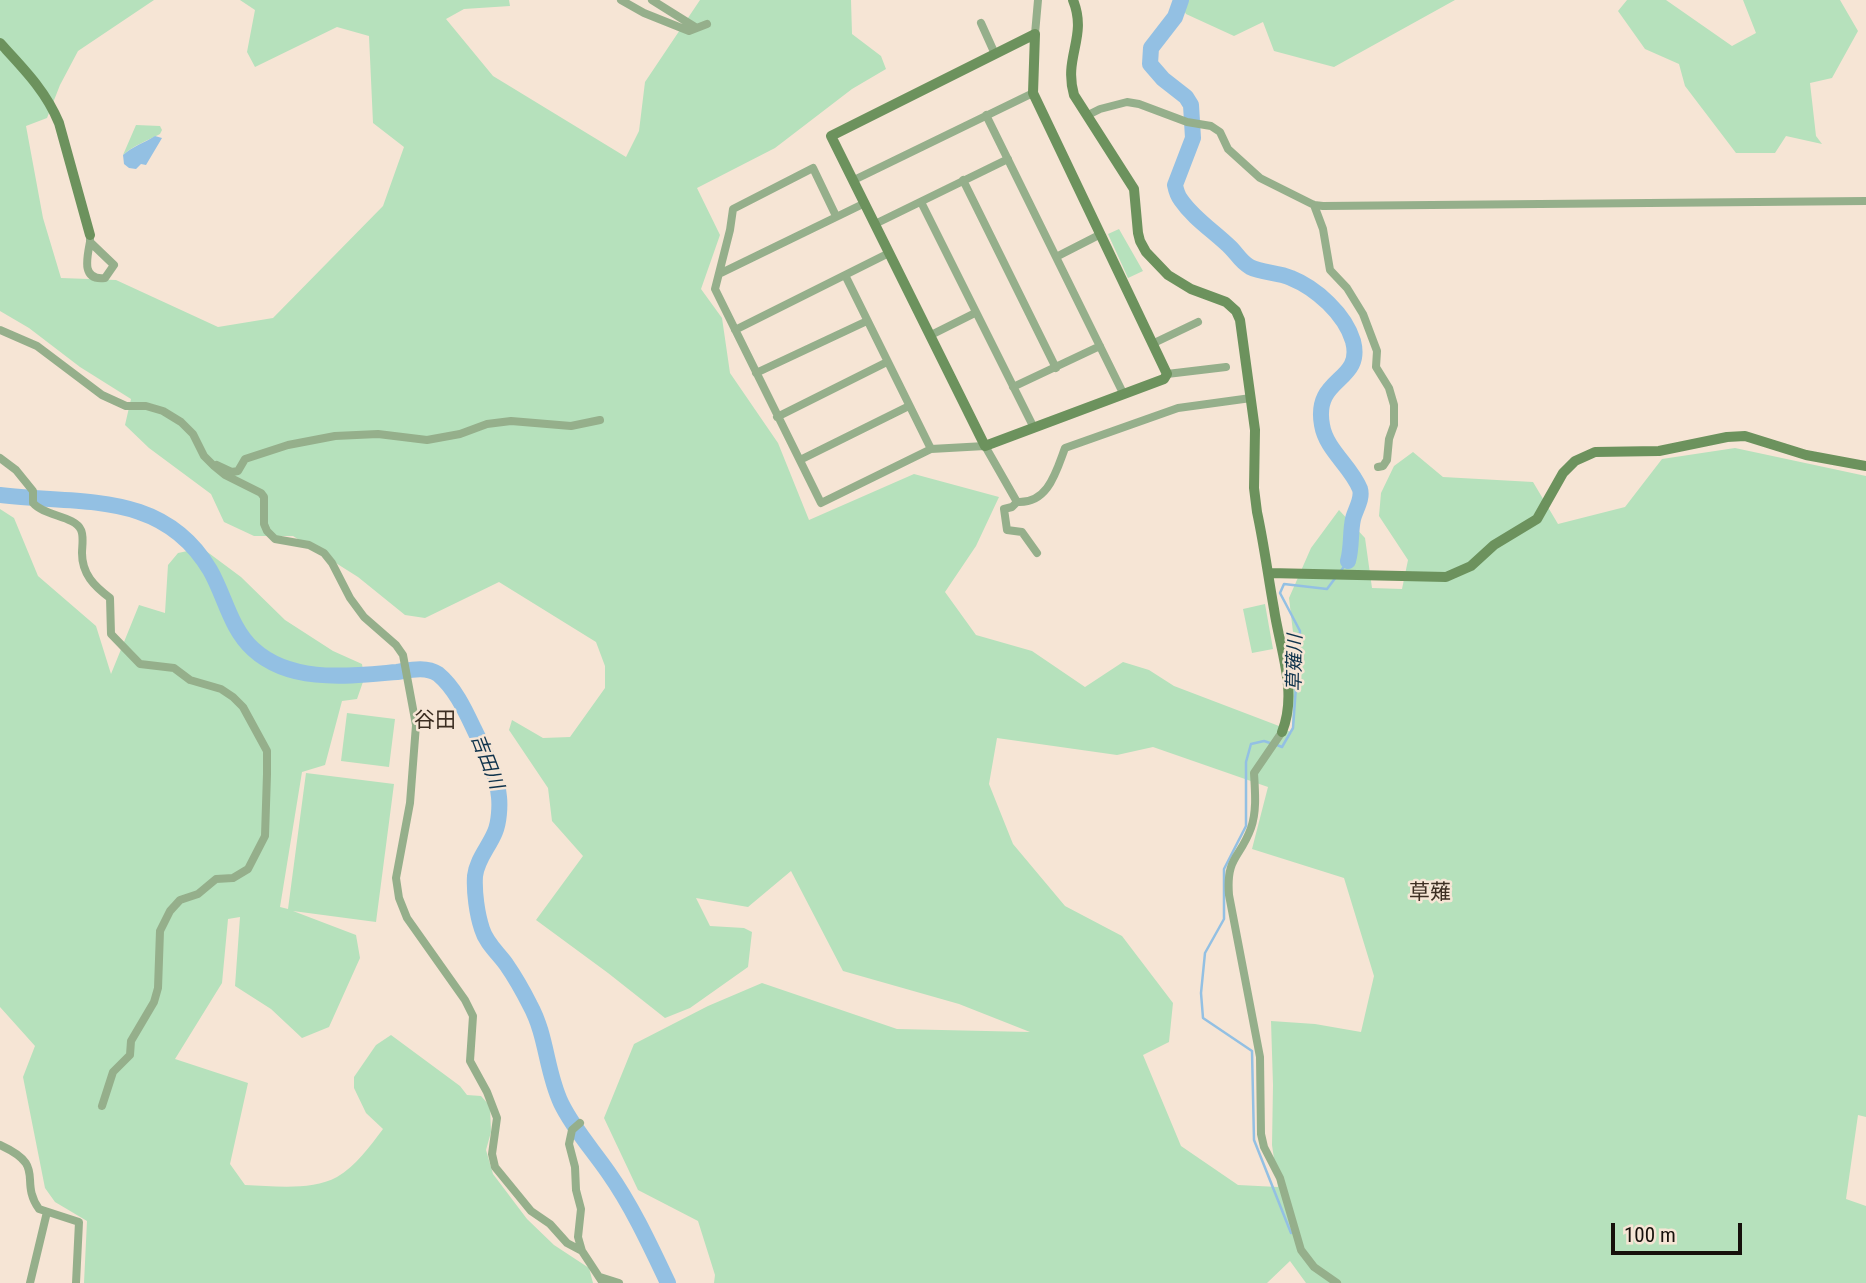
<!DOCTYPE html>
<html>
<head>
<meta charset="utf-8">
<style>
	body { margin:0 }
	#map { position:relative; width:1866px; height:1283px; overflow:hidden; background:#f6e5d5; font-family:"Roboto Condensed",sans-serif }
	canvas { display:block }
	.scale { position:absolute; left:1611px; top:1223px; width:131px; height:32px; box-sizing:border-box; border:4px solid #16100b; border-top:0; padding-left:9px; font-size:21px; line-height:24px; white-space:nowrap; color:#16100b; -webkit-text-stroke:5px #f6e5d5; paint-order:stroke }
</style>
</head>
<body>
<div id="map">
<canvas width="1866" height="1283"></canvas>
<div class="scale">100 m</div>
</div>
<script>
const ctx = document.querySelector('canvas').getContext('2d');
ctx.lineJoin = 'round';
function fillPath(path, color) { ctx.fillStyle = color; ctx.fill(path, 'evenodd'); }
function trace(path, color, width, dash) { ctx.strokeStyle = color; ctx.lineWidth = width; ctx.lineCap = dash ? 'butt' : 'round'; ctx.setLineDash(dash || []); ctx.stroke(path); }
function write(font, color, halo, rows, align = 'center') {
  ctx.font = font + ' "Roboto Condensed","Noto Sans JP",sans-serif'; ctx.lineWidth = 5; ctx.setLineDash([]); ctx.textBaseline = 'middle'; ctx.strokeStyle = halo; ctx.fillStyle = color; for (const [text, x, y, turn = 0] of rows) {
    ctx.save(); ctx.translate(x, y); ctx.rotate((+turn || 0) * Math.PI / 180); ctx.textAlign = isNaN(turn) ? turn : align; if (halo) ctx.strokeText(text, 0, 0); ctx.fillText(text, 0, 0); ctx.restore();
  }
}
const green = new Path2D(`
	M0,0H154L78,51L60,85L47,118L26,126L43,218L61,278L116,280L218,327L273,318L383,206L404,147L373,123L369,36L337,27L255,67L247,52L255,10L240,0H509L510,6L464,9L446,19L493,76L626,157L639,131L645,82L700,0H851L852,34L881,56L886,69L852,89L775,148L697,188L720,235L701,289L722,318L730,373L778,443L809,520L914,474L999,497L976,546L945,592L976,635L1032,651L1085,687L1123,662L1149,670L1174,686L1279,726L1292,733L1293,681L1298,675L1289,598L1311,548L1339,510L1365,538L1372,588L1402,589L1408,560L1379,516L1381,493L1394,466L1413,452L1443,477L1533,482L1558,524L1625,507L1662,459L1735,448L1866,476V1117L1858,1115L1846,1199L1866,1206V1283H1306L1290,1261L1267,1283H714L715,1275L698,1221L638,1190L604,1118L634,1044L708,1006L762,983L897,1029L1030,1032L959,1004L843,971L791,871L748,907L696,898L710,926L744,928L752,932L748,967L690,1008L665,1018L608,973L536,920L583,856L552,821L548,788L509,730L512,720L543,738L570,737L605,688V666L596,642L499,582L425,618L405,615L358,577L293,536H254L224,522L211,494L149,448L125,425L131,399L80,367L29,328L0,311ZM997,738L1117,755L1153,747L1268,787L1252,849L1344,878L1374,976L1361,1032L1315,1024L1271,1021L1273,1085L1272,1145L1278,1187L1238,1185L1181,1146L1143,1055L1169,1042L1173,1003L1122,936L1065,906L1013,844L989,784Z
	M1178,0H1455L1334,67L1274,51L1263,22L1234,36L1186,14Z
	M1627,0H1666L1732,46L1756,33L1743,0H1840L1858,31L1832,78L1810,83L1816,136L1822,144L1786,136L1775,153H1736L1685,86L1679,64L1645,49L1618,11Z
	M136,125L160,126L162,130L160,134C147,141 134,145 123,155Z
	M1119,229L1143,271L1128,278L1108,234Z
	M0,509L14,518L38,576L96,626L111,674L139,605L165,613L168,565L178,553L202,548L241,577L285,620L333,651L362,664L364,679L357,699L342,701L325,765L302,772L280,907L288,909L306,773L394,784L376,922L293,911L356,935L360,958L329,1027L302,1038L271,1009L235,986L240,917L228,919L222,983L175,1059L248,1083L230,1164L245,1185C274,1186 311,1191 337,1177C356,1166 370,1146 383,1129L366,1113L354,1088V1077L376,1045L391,1035L460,1086L467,1095L481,1096L490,1106L491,1132L486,1150L493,1174L527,1219L554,1245L589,1268L593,1283H84L87,1221L55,1202L45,1188L23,1077L35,1046L0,1007Z
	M1265,604L1273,649L1252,653L1243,609Z
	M347,713L395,719L389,767L341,761Z`);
const water = new Path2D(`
	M155,136L162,138L146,165L141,164L136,169L129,168L124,164L123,155C133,146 144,143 155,136Z`);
const stream = new Path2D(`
	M1340,572L1348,561
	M1270,743L1264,741L1251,744L1246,762V826L1224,869V919L1205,953L1201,993L1203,1018L1252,1051L1254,1140L1291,1233
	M1277,745L1282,747L1293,728L1300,631L1280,593L1284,584L1327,589L1336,577`);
const river = new Path2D(`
	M1181,0L1175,17L1151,48L1150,64L1163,79L1186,97L1191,105L1193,138L1175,185C1176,190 1177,195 1181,200C1194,219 1215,232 1231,248C1237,254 1241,262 1250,267C1262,273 1278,272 1291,278C1316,288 1345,314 1353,341C1364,383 1313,376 1322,425C1326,450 1351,466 1360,489C1363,499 1355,510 1353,519C1350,533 1352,547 1348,561
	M0,495C79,505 162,489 210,570C225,596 230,628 253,649C291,684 349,676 397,672C410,670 426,666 438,674C455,688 465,710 474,729C484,750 497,773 499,797C500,806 499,823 495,832C489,847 477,859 475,876C474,892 477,914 482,929C486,943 498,953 506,964C515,977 523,991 530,1005C547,1036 546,1071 561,1103C573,1128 592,1149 608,1172C632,1206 650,1245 668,1283`);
const street = new Path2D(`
	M621,0L644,13L689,31L707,24
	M652,0L695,27
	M981,23L995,54
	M1035,34L1038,0
	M986,115L1123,393
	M1088,115L1100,109L1127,102L1139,104L1187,122L1211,126L1220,132L1228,149L1260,178L1314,205L1323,206L1866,201
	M854,180L1033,93
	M963,180L1056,368
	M921,202L1034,428
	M1314,205L1323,229L1330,270L1347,288L1363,314L1377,351L1376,367L1389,388L1394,405V425L1389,439L1387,460L1383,466L1378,467
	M836,216L813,168L733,209L730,230L715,289L821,503L931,449L985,446L1017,502C1048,504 1056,472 1065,448L1178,408L1251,398
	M875,224L1008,159
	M90,235V242L114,265L105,278C81,281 87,258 90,242
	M1056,257L1101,234
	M719,274L865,203
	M845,275L931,449
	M0,330L37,346L102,395L126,406H146L163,411L181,422L193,434L204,456L214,466L225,475L261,493L264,497V524L267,531L275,539L309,545L324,553L332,563L350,598L364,617L396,645L403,655L416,725L410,803L396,878L399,898L407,918L465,1000L473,1016L470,1061L487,1092L497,1118L492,1154L495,1167L531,1211L550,1224L567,1243L582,1251L603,1283
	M735,330L889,253
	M931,335L975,313
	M1154,343L1198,322
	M756,373L867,321
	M1167,374L1226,367
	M1013,387L1100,346
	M777,417L887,362
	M0,458L16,470L33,491V503C44,516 75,516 81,530C84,536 82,546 82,553C82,574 94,586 110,598L111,634L140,664L174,668L190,680L221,689L233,697L243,707L267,751V774L265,836L248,869L233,878L216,879L198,894L180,900L170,911L160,931L158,988L154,1002L131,1041L130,1055L113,1072L102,1106
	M800,460L909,406
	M217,465L232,472L238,471L245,459L288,445L335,436L378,434L427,440L460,434L487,424L511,421L571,426L600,420
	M1017,502L1012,507L1004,509L1007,530L1022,532L1037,553
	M1282,732L1254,773C1255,791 1257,811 1251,828C1240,859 1226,856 1229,895L1260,1057L1261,1134L1264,1147L1280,1178L1301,1250L1314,1267L1337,1283
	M580,1123L572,1130L569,1144L575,1167L576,1190L581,1209L578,1237L582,1251
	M0,1145C48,1167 18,1179 39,1209L79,1222L76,1283
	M600,1277L619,1283
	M30,1283L47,1212`);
const secondary = new Path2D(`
	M1073,0C1088,37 1063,57 1074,95L1134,189L1138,233L1140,241L1146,252L1168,275L1191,289L1226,302L1236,311L1240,320L1255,430L1254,488L1257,512C1264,544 1268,576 1274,609C1280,650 1298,692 1282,732
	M1035,34L1033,93L1167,374L1164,379L985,446L831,136Z
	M0,43C23,68 46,91 59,123L90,235
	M1269,573L1446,577L1471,566L1494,545L1537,519L1563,473L1575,461L1595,452L1659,451L1727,437L1745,436L1806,455L1866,466`);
const waterNames = [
	["草薙川",1296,663,-89],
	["吉田川",486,762,69]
];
const quarterNames = [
	["谷田",435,722],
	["草薙",1430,894]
];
fillPath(green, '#b6e1bc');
fillPath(water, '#93c0e3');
trace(stream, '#93c0e3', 2.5);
trace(river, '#93c0e3', 16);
trace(street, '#95af8b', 8);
trace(secondary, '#6c925d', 10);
write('italic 19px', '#0e324b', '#f6e5d5', waterNames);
write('21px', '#3c2e22', '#f6e5d5', quarterNames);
</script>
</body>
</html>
